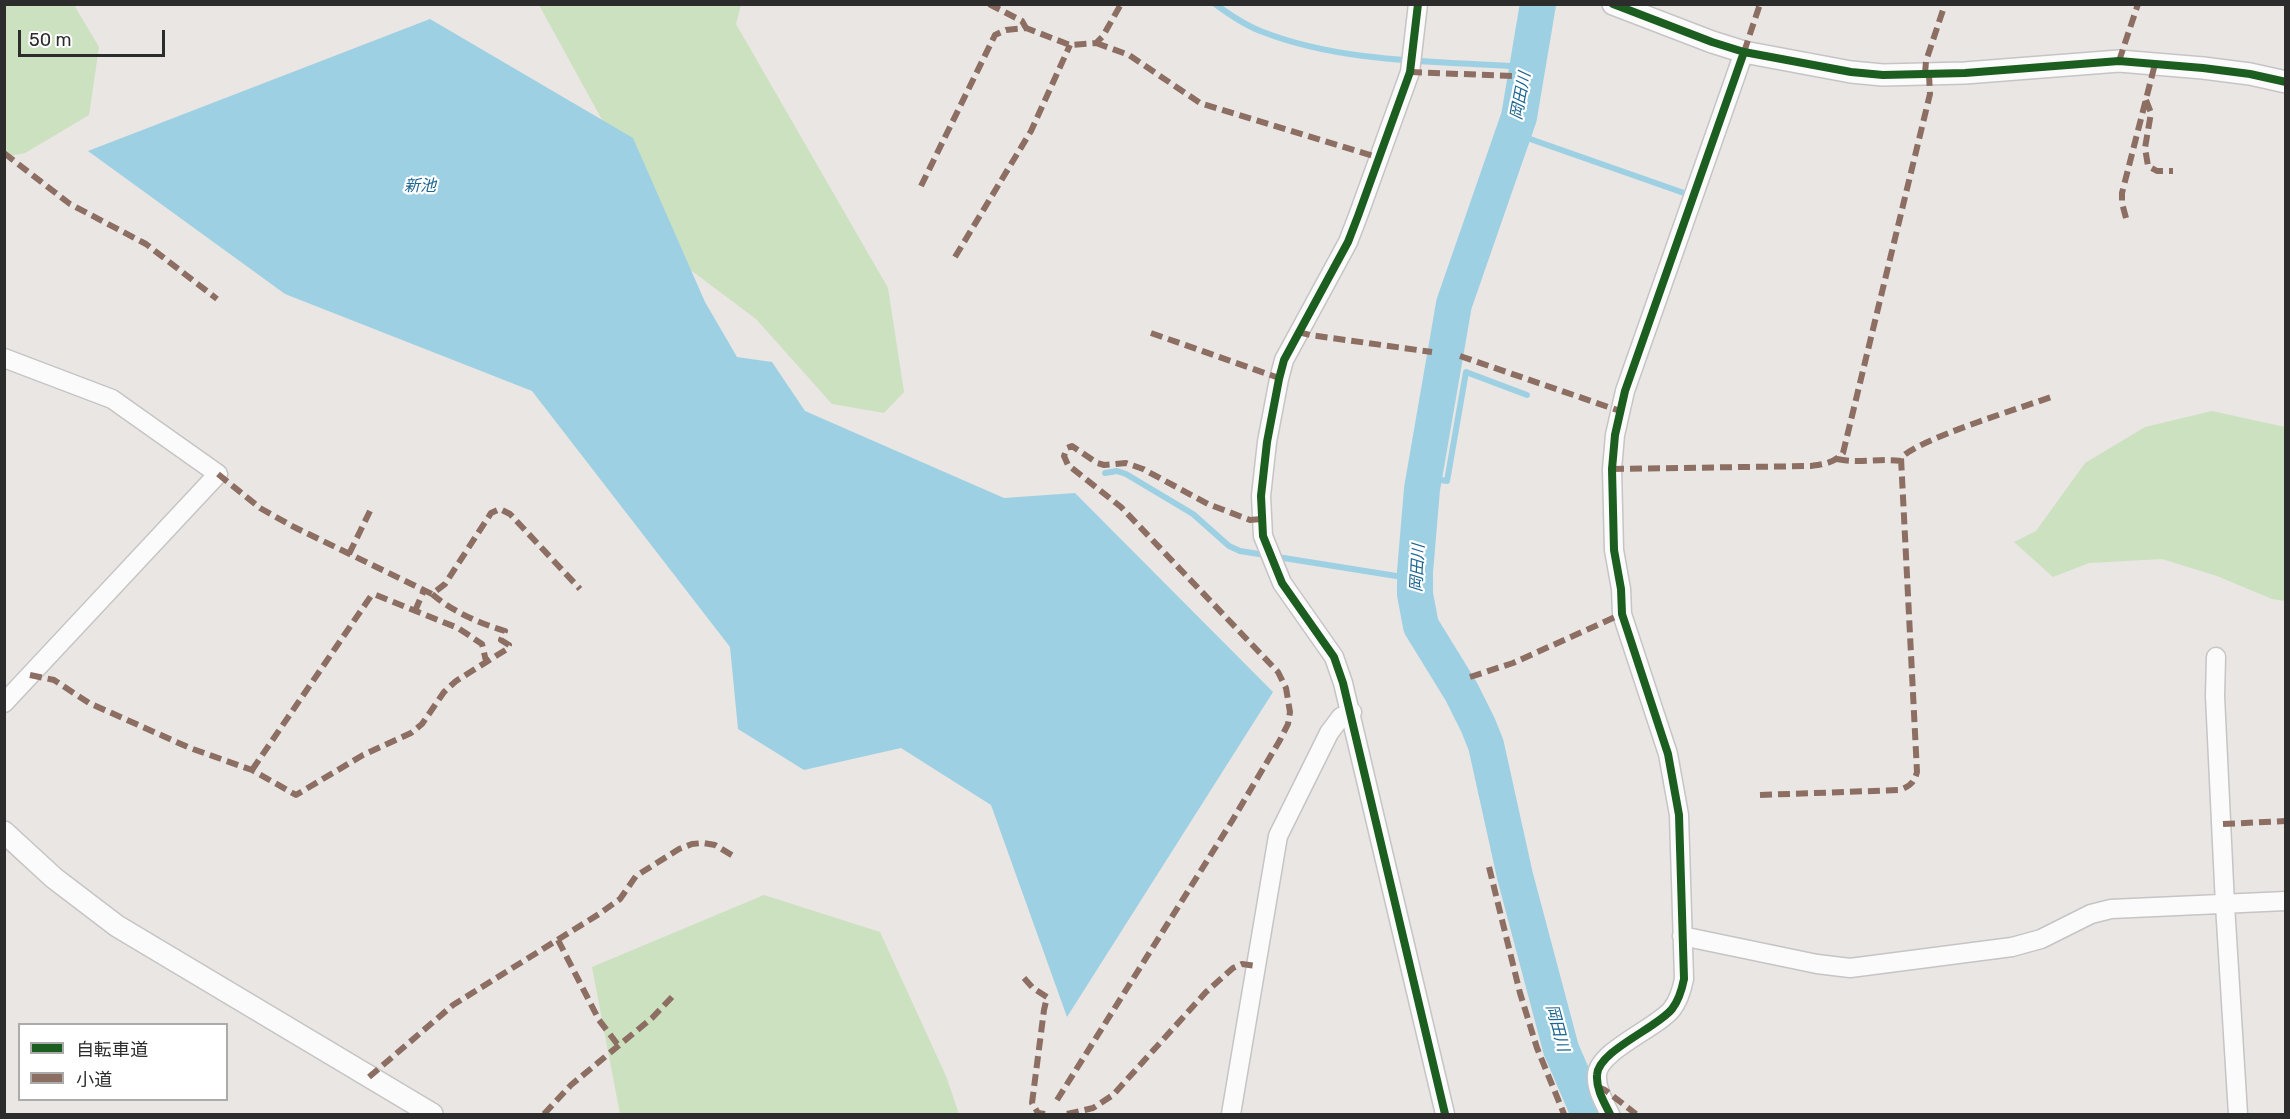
<!DOCTYPE html>
<html>
<head>
<meta charset="utf-8">
<style>
	body { margin:0 }
	#map { position:relative; width:2290px; height:1119px; overflow:hidden; background:#e9e6e3; font-family:Rubik,"Noto Sans JP",sans-serif }
	canvas { display:block }
	.frame { position:absolute; inset:0; border:6px solid #2c2c2c; pointer-events:none }
	.legend { position:absolute; left:18px; top:1023px; width:210px; height:78px; box-sizing:border-box; background:#fff; border:2px solid #ababab; margin:0; padding:8px 10px; list-style:none; font-size:18px; color:#2c2c2c }
	.legend li { display:flex; align-items:center; gap:12px; height:30px }
	.legend b { width:30px; border:2px solid #ababab }
	.scale { position:absolute; left:18px; top:30px; width:147px; height:27px; box-sizing:border-box; border:3px solid #2c2c2c; border-top:0; padding-left:8px; font-size:18px; line-height:21px; white-space:nowrap; color:#2c2c2c; -webkit-text-stroke:4px #fff; paint-order:stroke }
</style>
</head>
<body>
<div id="map">
<canvas width="2290" height="1119"></canvas>
<div class="frame"></div>
<ul class="legend">
<li><b style="height:8px;background:#1b5e20"></b>自転車道</li>
<li><b style="height:8px;background:#8d6e63"></b>小道</li>
</ul>
<div class="scale">50 m</div>
</div>
<script>
const ctx = document.querySelector('canvas').getContext('2d');
ctx.lineJoin = 'round';
function fillPath(path, color) { ctx.fillStyle = color; ctx.fill(path, 'evenodd'); }
function trace(path, color, width, dash) { ctx.strokeStyle = color; ctx.lineWidth = width; ctx.lineCap = dash ? 'butt' : 'round'; ctx.setLineDash(dash || []); ctx.stroke(path); }
function write(font, color, halo, rows, align = 'center') {
  ctx.font = font + ' Rubik,"Noto Sans JP",sans-serif'; ctx.lineWidth = 4.5; ctx.setLineDash([]); ctx.textBaseline = 'middle'; ctx.strokeStyle = halo; ctx.fillStyle = color; for (const [text, x, y, turn = 0] of rows) {
    ctx.save(); ctx.translate(x, y); ctx.rotate((+turn || 0) * Math.PI / 180); ctx.textAlign = isNaN(turn) ? turn : align; if (halo) ctx.strokeText(text, 0, 0); ctx.fillText(text, 0, 0); ctx.restore();
  }
}
const green = new Path2D(`
	M5,4L74,5L99,47L89,115L25,153L5,157Z
	M539,5H741L736,24L888,288L904,392L884,413L832,404L756,319L680,262Z
	M2212,411L2285,427V601L2272,599L2217,576L2162,559L2089,563L2053,577L2014,542L2036,531L2085,463L2145,427Z
	M764,895L880,932L946,1076L959,1114H620L592,967Z`);
const water = new Path2D(`
	M430,19L633,138L705,302L737,357L772,362L805,411L1004,498L1075,493L1273,692L1067,1017L991,805L901,748L804,770L738,729L730,647L532,391L285,294L88,151Z`);
const stream = new Path2D(`
	M1215,4C1230,15 1246,26 1263,32C1340,62 1428,61 1510,66L1527,70
	M1513,133L1684,193
	M1105,473L1117,471L1126,474L1193,514L1229,546L1240,551L1415,579
	M1424,477L1447,481L1466,372L1527,395`);
const river = new Path2D(`
	M1538,4L1519,117L1454,304L1422,489L1415,572V594L1421,626L1461,691L1478,725L1486,745L1515,876L1561,1049L1589,1114`);
const minor = new Path2D(`
	M1418,4L1410,72L1358,216L1348,242L1284,360L1279,379L1267,442L1261,496L1263,536L1282,583L1334,657L1343,683L1445,1114
	M4,358L112,399L218,474L4,703
	M2216,657L2215,696L2225,905L2238,1114
	M1682,936L1817,964L1850,968L2012,947L2041,939L2091,914L2111,909L2286,901
	M1231,1114L1278,836L1329,733L1341,717L1352,712
	M1610,1114C1604,1102 1596,1089 1597,1075C1598,1051 1657,1028 1672,1009C1679,1000 1682,989 1684,979L1679,815L1668,754L1622,614L1621,589L1614,550L1612,469L1615,435L1625,391L1744,52`);
const tertiary = new Path2D(`
	M1613,4L1712,42L1744,52L1851,72L1883,75L1965,73L2119,61L2203,68L2250,74L2286,82
	M4,832L54,878L117,926L432,1114`);
const quiet = new Path2D(`
	M989,4L1022,21L1026,28
	M1096,43L1129,55L1200,103L1380,158
	M1744,52L1760,4
	M2119,61L2138,4
	M1410,72L1512,76
	M1925,74L1926,61L1945,4
	M2146,100L2151,113L2145,148L2148,166L2157,171H2173
	M4,153L70,204L146,244L217,299
	M921,186L995,35L1006,30L1026,28L1070,45L1096,43L1103,36L1121,4
	M2126,218L2122,203V193L2155,64
	M955,257L1031,131L1070,45
	M1298,332L1310,335L1432,352
	M1151,333L1279,378
	M1460,356L1620,411
	M1837,459C1859,464 1879,458 1901,461
	M1612,469L1811,466C1825,464 1834,463 1843,453L1930,94L1929,74
	M218,474L260,508L294,527L432,594L445,584L491,513L500,509L510,514L580,589
	M349,554L370,511
	M415,611L424,590
	M30,675L54,680L89,703L190,748L252,770L296,795L363,755L411,733L422,724L444,692L456,681L507,649L509,645L501,640L505,631C479,623 453,612 432,594
	M1470,677L1513,663L1622,614
	M252,770L371,596L376,595L458,628L482,644L486,661
	M1760,795L1900,790C1910,786 1914,783 1917,772L1901,458C1918,439 2024,407 2054,396
	M2223,824L2286,821
	M1489,867L1520,993L1537,1048L1564,1114
	M558,940L599,1020L618,1045
	M1024,978L1033,988L1047,997L1044,1010L1032,1103L1038,1113L1045,1114
	M369,1077L453,1005L599,914L620,899L636,876L679,849L692,844L703,843L715,845L735,857
	M1598,1087L1605,1090L1636,1114
	M1057,1100L1232,821L1280,740L1288,724L1290,712L1286,688L1278,672L1121,507L1068,465L1064,456L1067,448L1072,446L1097,463L1104,465L1126,463L1143,469L1208,504L1250,520L1262,519
	M544,1114L571,1085L652,1018L672,997
	M1067,1114L1093,1108L1113,1095L1206,992L1233,968L1242,964L1257,966`);
const cycleway = new Path2D(`
	M1418,4L1410,72L1358,216L1348,242L1284,360L1279,379L1267,442L1261,496L1263,536L1282,583L1334,657L1343,683L1445,1114
	M1613,4L1712,42L1744,52L1851,72L1883,75L1965,73L2119,61L2203,68L2250,74L2286,82
	M1610,1114C1604,1102 1596,1089 1597,1075C1598,1051 1657,1028 1672,1009C1679,1000 1682,989 1684,979L1679,815L1668,754L1622,614L1621,589L1614,550L1612,469L1615,435L1625,391L1744,52`);
const waterNames = [
	["岡田川",1521,96,-79],
	["新池",420,186],
	["岡田川",1418,568,-87],
	["岡田川",1557,1028,75]
];
fillPath(green, '#cce1bf');
fillPath(water, '#9ed0e4');
trace(stream, '#9ed0e4', 6);
trace(river, '#9ed0e4', 36);
trace(minor, '#c6c4c5', 21);
trace(tertiary, '#c6c4c5', 24);
trace(minor, '#fcfbfb', 18);
trace(tertiary, '#fcfbfb', 21);
trace(quiet, '#8d6e63', 6, [12, 6]);
trace(cycleway, '#1b5e20', 8);
write('italic 16px', '#1b6692', '#fff', waterNames);
</script>
</body>
</html>
